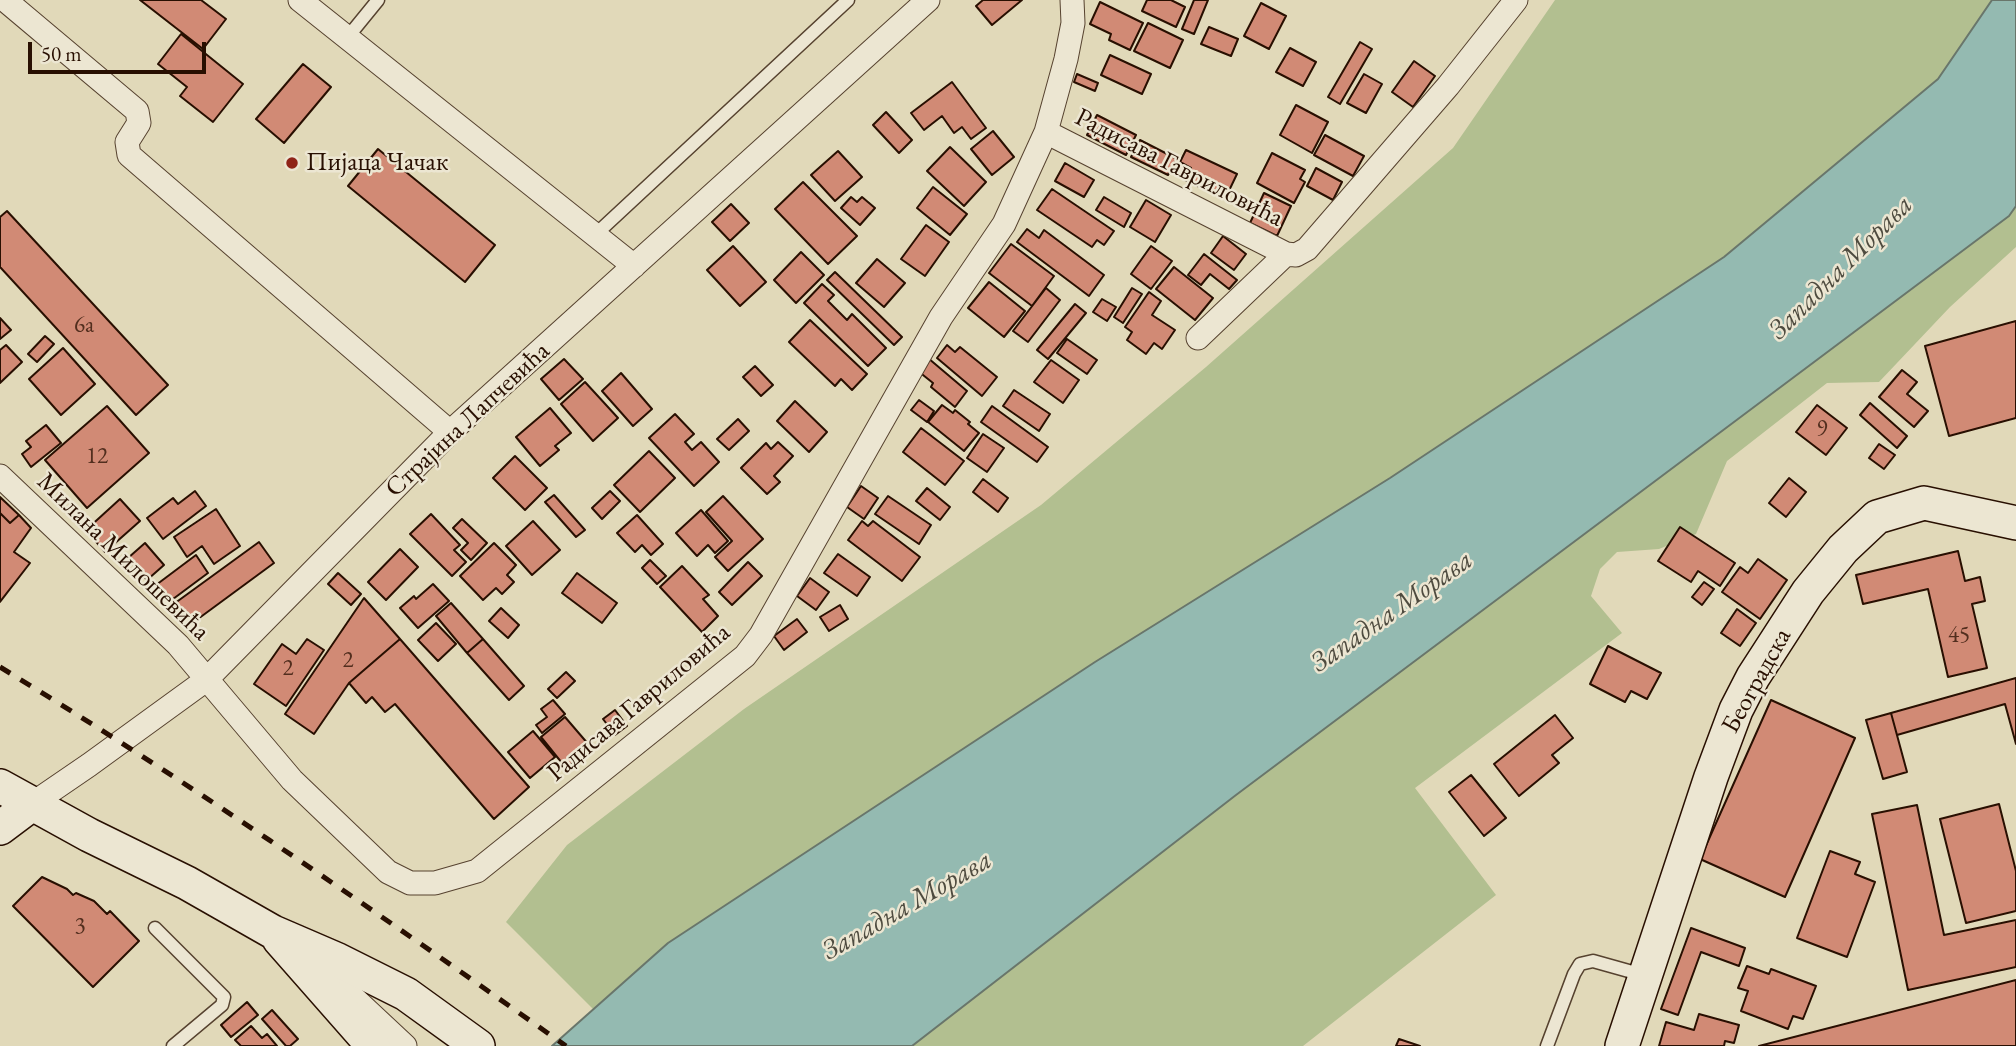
<!DOCTYPE html>
<html>
<head>
<meta charset="utf-8">
<style>
	body { margin:0 }
	#map { position:relative; width:2016px; height:1046px; overflow:hidden; background:#e1d9b9; font-family:"EB Garamond",serif }
	canvas { display:block }
	.scale { position:absolute; left:28px; top:42px; width:178px; height:32px; box-sizing:border-box; border:4px solid #280f01; border-top:0; padding-left:9px; font-size:21px; line-height:24px; white-space:nowrap; color:#280f01; -webkit-text-stroke:5px #ece6d2; paint-order:stroke }
</style>
</head>
<body>
<div id="map">
<canvas width="2016" height="1046"></canvas>
<div class="scale">50 m</div>
</div>
<script>
const ctx = document.querySelector('canvas').getContext('2d');
ctx.lineJoin = 'round';
function fillPath(path, color) { ctx.fillStyle = color; ctx.fill(path, 'evenodd'); }
function trace(path, color, width, dash) { ctx.strokeStyle = color; ctx.lineWidth = width; ctx.lineCap = dash ? 'butt' : 'round'; ctx.setLineDash(dash || []); ctx.stroke(path); }
function write(font, color, halo, rows, align = 'center') {
  ctx.font = font + ' "EB Garamond",serif'; ctx.lineWidth = 5; ctx.setLineDash([]); ctx.textBaseline = 'middle'; ctx.strokeStyle = halo; ctx.fillStyle = color; for (const [text, x, y, turn = 0] of rows) {
    ctx.save(); ctx.translate(x, y); ctx.rotate((+turn || 0) * Math.PI / 180); ctx.textAlign = isNaN(turn) ? turn : align; if (halo) ctx.strokeText(text, 0, 0); ctx.fillText(text, 0, 0); ctx.restore();
  }
}
const green = new Path2D(`
	M1555,0H1992L1938,79L1724,257L1390,478L1095,662L668,943L593,1009L506,922L567,845L744,709L1041,505L1206,367L1453,148Z
	M2016,206V247L1950,307L1879,382L1827,383L1727,461L1696,534L1659,549L1617,552L1600,569L1591,596L1622,633L1415,788L1496,895L1303,1046H912L1236,795L2009,216Z`);
const water = new Path2D(`
	M1992,0H2016V206L2009,216L1236,795L912,1046H552L668,943L1095,662L1390,478L1724,257L1938,79Z`);
const building = new Path2D(`
	M140,0H201L226,19L203,49Z
	M983,0H1022L992,25L976,6Z
	M1147,0H1171L1185,7L1176,27L1142,11Z
	M1194,0H1208L1194,34L1182,29Z
	M1100,2L1143,23L1130,50L1109,40L1111,34L1090,24Z
	M1261,3L1286,16L1269,49L1244,36Z
	M1148,23L1183,40L1170,68L1134,51Z
	M1209,27L1238,39L1231,56L1201,44Z
	M181,34L243,84L213,122L180,96L187,87L158,64Z
	M1360,42L1372,49L1340,104L1328,97Z
	M1290,48L1316,62L1303,86L1276,72Z
	M1110,55L1151,74L1142,94L1101,75Z
	M1414,61L1435,76L1413,107L1392,92Z
	M303,64L331,87L284,143L256,119Z
	M1077,74L1098,83L1095,91L1074,82Z
	M1364,74L1382,84L1366,113L1347,103Z
	M952,82L986,128L971,139L962,127L954,133L942,116L924,130L911,113Z
	M1296,105L1328,122L1312,153L1280,135Z
	M886,112L912,140L899,153L873,125Z
	M1097,115L1136,135L1126,155L1087,135Z
	M993,131L1014,157L992,175L971,149Z
	M1325,135L1364,156L1353,176L1314,155Z
	M1140,140L1177,159L1168,175L1131,157Z
	M950,147L986,182L964,206L927,171Z
	M378,149L495,245L465,282L348,186Z
	M1186,150L1237,174L1225,199L1185,180L1191,168L1180,162Z
	M838,151L862,177L835,201L811,175Z
	M1272,153L1305,170L1300,179L1305,182L1294,203L1257,183Z
	M1065,163L1094,180L1084,197L1055,181Z
	M1316,168L1342,182L1333,200L1307,186Z
	M803,182L857,236L828,264L775,209Z
	M933,187L967,214L950,235L917,208Z
	M1052,189L1114,231L1104,245L1097,240L1092,247L1037,210Z
	M1264,193L1291,206L1277,236L1250,223Z
	M851,197L857,202L862,197L875,208L860,225L841,208Z
	M1104,197L1131,213L1124,227L1096,210Z
	M1146,200L1171,215L1155,242L1130,227Z
	M731,204L749,223L730,241L712,222Z
	M7,211L168,385L136,415L0,267V217Z
	M926,225L949,242L925,276L901,259Z
	M1027,229L1039,238L1044,230L1104,275L1089,296L1017,242Z
	M1223,236L1246,254L1234,270L1211,253Z
	M1011,244L1054,276L1032,306L989,273Z
	M733,246L766,282L740,306L707,270Z
	M1151,246L1172,261L1151,289L1131,274Z
	M801,252L824,275L796,303L774,280Z
	M1204,254L1237,280L1229,289L1210,274L1201,285L1188,275Z
	M877,259L905,283L884,307L856,283Z
	M1174,267L1213,298L1195,320L1156,289Z
	M835,272L902,337L894,345L827,280Z
	M989,282L1025,311L1004,337L968,308Z
	M822,284L834,295L828,301L847,320L852,314L886,348L868,366L804,303Z
	M1046,288L1060,300L1028,342L1013,331Z
	M1132,288L1142,294L1123,323L1114,317Z
	M1149,292L1161,301L1152,315L1175,330L1162,349L1154,343L1146,354L1127,340L1132,332L1125,327Z
	M1102,299L1116,307L1107,321L1093,312Z
	M1075,304L1086,313L1048,359L1037,350Z
	M0,318L11,330L0,339Z
	M810,320L867,374L852,390L841,379L835,386L789,342Z
	M2016,321V418L1949,436L1925,346Z
	M45,336L54,344L37,362L28,354Z
	M1067,339L1097,360L1087,374L1057,353Z
	M6,345L22,362L0,383V350Z
	M947,345L955,352L960,347L997,377L982,396L937,358Z
	M63,348L95,384L61,415L29,379Z
	M928,358L967,391L955,407L931,387L933,383L918,371Z
	M564,359L583,379L559,400L541,379Z
	M1051,360L1079,380L1063,403L1034,382Z
	M755,366L773,385L761,396L743,377Z
	M1902,370L1917,382L1907,394L1928,411L1914,427L1879,397Z
	M621,373L652,409L633,426L602,391Z
	M585,382L618,418L593,441L561,404Z
	M1014,390L1050,414L1039,431L1003,406Z
	M919,400L934,411L927,422L911,410Z
	M795,401L827,432L809,452L777,421Z
	M1870,403L1907,436L1897,448L1860,415Z
	M942,405L953,413L955,410L970,422L968,424L979,433L964,451L928,422Z
	M1817,405L1847,428L1826,455L1796,432Z
	M107,406L149,453L87,508L45,460Z
	M992,406L1048,447L1037,462L981,422Z
	M550,408L571,433L555,446L559,450L540,466L516,437Z
	M675,414L694,434L685,442L692,450L701,442L719,462L694,486L649,438Z
	M738,419L749,431L729,450L717,439Z
	M46,425L61,443L31,467L22,454L31,447L26,441Z
	M921,428L964,461L945,485L903,452Z
	M983,434L1004,448L987,472L967,458Z
	M778,442L793,456L774,476L780,482L767,494L741,468L766,443L771,449Z
	M1879,444L1895,455L1884,469L1869,458Z
	M649,451L675,478L640,512L614,485Z
	M515,456L547,488L525,510L493,478Z
	M1789,478L1806,492L1786,517L1769,503Z
	M983,479L1008,498L998,512L973,492Z
	M861,486L878,498L864,519L847,507Z
	M927,488L950,507L940,520L916,501Z
	M195,491L206,506L163,539L147,518L173,498L178,504Z
	M610,491L620,501L602,519L592,508Z
	M554,495L585,530L576,537L545,502Z
	M723,496L763,539L728,571L715,557L732,541L706,512Z
	M888,496L931,525L919,544L875,514Z
	M0,497L19,515L10,523L0,513Z
	M120,499L140,521L105,552L86,530Z
	M216,509L240,546L214,564L202,546L187,557L174,537Z
	M701,510L728,541L715,553L708,545L697,556L676,533Z
	M0,513L10,523L19,515L31,528L14,552L30,563L0,602Z
	M431,514L460,545L454,550L466,562L452,576L410,534Z
	M637,515L663,544L651,555L642,545L635,552L617,533Z
	M462,519L487,543L471,560L461,550L468,543L453,528Z
	M533,521L560,550L532,575L506,546Z
	M862,521L868,526L873,521L920,557L902,581L848,540Z
	M1680,527L1735,563L1720,586L1698,571L1691,582L1658,561Z
	M259,542L274,563L187,627L171,606Z
	M145,543L164,565L147,580L128,558Z
	M494,543L516,565L507,575L514,582L502,594L496,588L483,600L460,576Z
	M400,549L418,567L386,600L368,582Z
	M1958,551L1965,581L1980,577L1985,601L1972,604L1987,668L1948,677L1928,589L1863,604L1856,575Z
	M838,554L870,577L857,596L824,573Z
	M196,555L208,573L169,602L156,585Z
	M1758,559L1787,580L1760,619L1722,592L1740,567L1748,573Z
	M650,560L666,576L657,584L642,568Z
	M748,562L762,576L732,605L719,592Z
	M682,566L709,595L703,599L718,616L702,632L660,587Z
	M338,573L361,594L351,605L328,584Z
	M577,573L617,603L602,623L562,593Z
	M810,578L829,592L816,610L797,596Z
	M1704,582L1714,589L1702,605L1692,597Z
	M433,584L449,601L418,628L400,608L414,596L416,599Z
	M364,598L400,639L349,683L314,734L285,714Z
	M451,603L483,639L467,653L436,616Z
	M840,605L848,619L829,631L820,617Z
	M501,608L519,625L508,638L489,621Z
	M1737,609L1756,623L1740,646L1721,633Z
	M797,619L807,632L784,650L774,636Z
	M436,623L456,644L438,661L418,640Z
	M307,639L324,650L286,706L254,684L282,644L296,654Z
	M400,639L529,787L494,819L395,704L385,712L372,697L366,703L349,683Z
	M483,639L524,686L509,700L467,653Z
	M1608,646L1661,673L1647,699L1631,691L1625,702L1590,684Z
	M566,672L575,681L557,698L548,689Z
	M2016,678V744L2005,704L1897,735L1891,713Z
	M553,700L565,714L542,733L536,725L547,717L541,709Z
	M1771,700L1855,738L1785,897L1700,859Z
	M615,710L627,726L615,735L603,719Z
	M1891,713L1907,772L1883,779L1866,720Z
	M1555,715L1573,738L1552,755L1559,763L1519,796L1494,764Z
	M565,717L589,745L581,751L583,754L566,768L541,737Z
	M533,731L555,757L530,778L508,752Z
	M1471,775L1506,818L1484,836L1449,792Z
	M1999,804L2016,871V911L1966,923L1940,819Z
	M1917,805L1944,935L2016,920V967L1908,990L1872,814Z
	M1830,851L1860,862L1855,874L1875,882L1847,957L1797,938Z
	M42,877L67,889L73,895L76,893L94,901L107,914L110,911L139,941L93,987L13,906Z
	M1691,928L1745,948L1739,966L1701,952L1678,1015L1661,1009Z
	M1747,966L1769,974L1771,969L1816,986L1803,1019L1793,1016L1788,1029L1741,1011L1748,991L1738,988Z
	M2016,980V1046H1759Z
	M247,1002L258,1015L231,1037L221,1025Z
	M272,1010L298,1039L290,1046H286L262,1019Z
	M1699,1014L1739,1025L1734,1043L1725,1041L1724,1046H1659L1666,1022L1694,1030Z
	M251,1026L262,1038L267,1034L277,1046H241L235,1040Z
	M1399,1039L1420,1046H1396Z`);
const lane = new Path2D(`
	M347,38L378,0
	M595,235L848,0
	M155,928L224,997L222,1005L173,1046
	M1547,1046L1574,974L1580,964L1593,961L1643,975`);
const street = new Path2D(`
	M5,0L137,111L139,123L127,142L129,155L450,432
	M300,0L634,266
	M1046,132L1286,254
	M1198,338L1286,254L1296,255L1307,249L1448,86L1516,0
	M0,476L178,645L292,780L388,872L410,883H435L477,871L745,656L761,635L941,317L1004,224L1046,132L1066,59L1073,23L1072,0
	M32,804L89,765L206,680L450,432L928,0
	M328,974L405,1046`);
const secondary = new Path2D(`
	M0,786L89,835L187,883L273,932L338,960L406,994L478,1046
	M0,828L32,804
	M279,939L373,1046
	M1622,1046L1711,777L1736,710L1753,677L1808,592L1843,549L1877,517L1924,503L2016,523`);
const rail = new Path2D(`
	M0,667C194,785 381,915 566,1046`);
const markers = [
	[292,163,7,"#8f2418"]
];
const numberNames = [
	["6a",84,326],
	["9",1822,430],
	["12",97,457],
	["45",1959,636],
	["2",348,661],
	["2",288,669],
	["3",80,927]
];
const poiNames = [
	["Пијаца Чачак",306,163]
];
const streetNames = [
	["Радисава Гавриловића",1179,168,27],
	["Страјина Лапчевића",468,420,-43],
	["Милана Милошевића",123,557,44],
	["Београдска",1757,681,-61],
	["Радисава Гавриловића",639,703,-40]
];
const waterNames = [
	["Западна Морава",1841,268,-45],
	["Западна Морава",1392,612,-35],
	["Западна Морава",907,906,-30]
];
fillPath(green, '#b2bf90');
fillPath(water, '#94bab1');
trace(water, '#69766b', 2);
fillPath(building, '#d18a75');
trace(building, '#280f01', 2);
trace(lane, '#56422f', 15);
trace(street, '#56422f', 25);
trace(secondary, '#280f01', 36);
trace(lane, '#ece6d2', 12);
trace(street, '#ece6d2', 23);
trace(secondary, '#ece6d2', 33);
trace(rail, '#280f01', 5, [12, 12]);
for (const [x, y, r, color] of markers) { const dot = new Path2D(); dot.arc(x, y, r, 0, 2 * Math.PI); ctx.fillStyle = color; ctx.fill(dot); trace(dot, '#ece6d2', 2.5); }
write('23px', '#522e1e', null, numberNames);
write('26px', '#280f01', '#ece6d2', poiNames, 'left');
write('26px', '#280f01', '#ece6d2', streetNames);
write('italic 28px', '#4e4b3f', '#ece6d2', waterNames);
</script>
</body>
</html>
